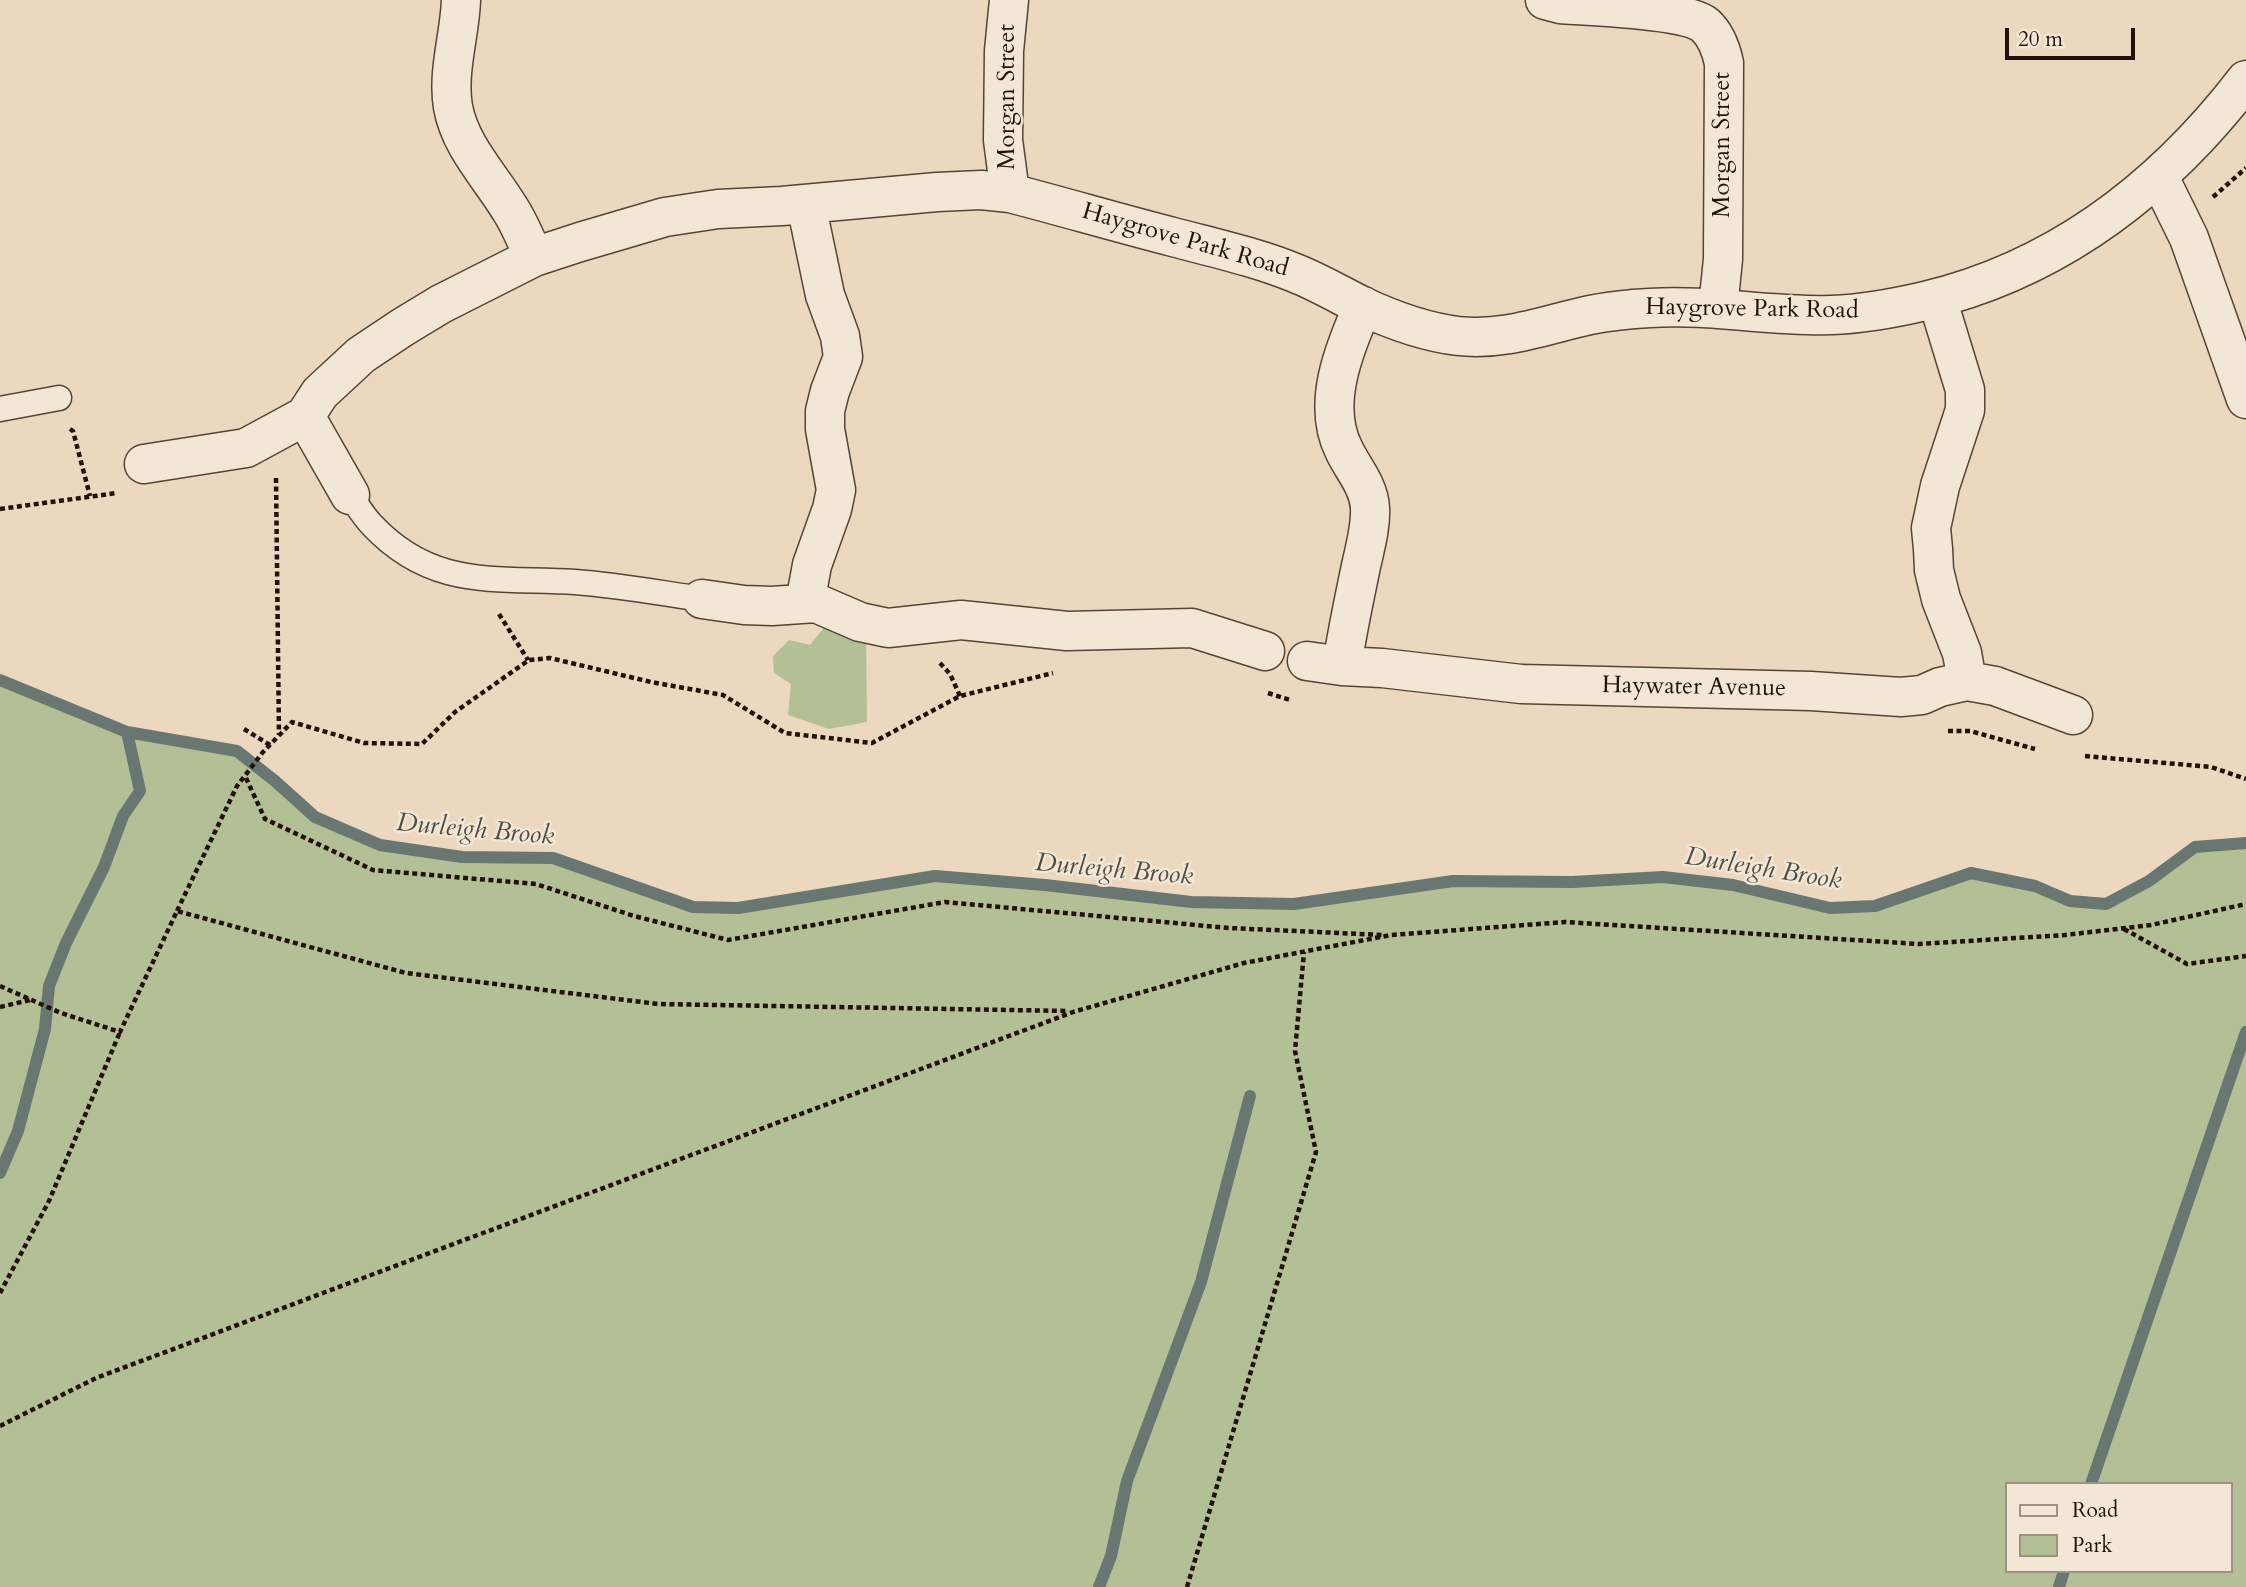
<!DOCTYPE html>
<html>
<head>
<meta charset="utf-8">
<style>
	body { margin:0 }
	#map { position:relative; width:2246px; height:1587px; overflow:hidden; background:#ebd8be; font-family:Cardo,serif }
	canvas { display:block }
	.legend { position:absolute; left:2005px; top:1482px; width:228px; height:91px; box-sizing:border-box; background:#f2e6d5; border:2px solid #a09184; margin:0; padding:9px 12px; list-style:none; font-size:21px; color:#24120a }
	.legend li { display:flex; align-items:center; gap:14px; height:35px }
	.legend b { width:35px; border:2px solid #a09184 }
	.scale { position:absolute; left:2005px; top:28px; width:130px; height:32px; box-sizing:border-box; border:4px solid #24120a; border-top:0; padding-left:9px; font-size:21px; line-height:24px; white-space:nowrap; color:#24120a; -webkit-text-stroke:5px #f2e6d5; paint-order:stroke }
</style>
</head>
<body>
<div id="map">
<canvas width="2246" height="1587"></canvas>
<ul class="legend">
<li><b style="height:9px;background:#f2e6d5"></b>Road</li>
<li><b style="height:19px;background:#b3bf95"></b>Park</li>
</ul>
<div class="scale">20 m</div>
</div>
<script>
const ctx = document.querySelector('canvas').getContext('2d');
ctx.lineJoin = 'round';
function fillPath(path, color) { ctx.fillStyle = color; ctx.fill(path, 'evenodd'); }
function trace(path, color, width, dash) { ctx.strokeStyle = color; ctx.lineWidth = width; ctx.lineCap = dash ? 'butt' : 'round'; ctx.setLineDash(dash || []); ctx.stroke(path); }
function write(font, color, halo, rows, align = 'center') {
  ctx.font = font + ' Cardo,serif'; ctx.lineWidth = 5; ctx.setLineDash([]); ctx.textBaseline = 'middle'; ctx.strokeStyle = halo; ctx.fillStyle = color; for (const [text, x, y, turn = 0] of rows) {
    ctx.save(); ctx.translate(x, y); ctx.rotate((+turn || 0) * Math.PI / 180); ctx.textAlign = isNaN(turn) ? turn : align; if (halo) ctx.strokeText(text, 0, 0); ctx.fillText(text, 0, 0); ctx.restore();
  }
}
const green = new Path2D(`
	M827,624L866,634L867,722L829,729L788,715L791,684L774,673L773,656L789,640L810,645Z
	M0,680L127,732L237,751L275,781L315,817L380,845L462,857L553,858L693,907L738,908L935,876L1045,885L1191,902L1294,904L1453,881L1572,882L1663,877L1733,885L1830,908L1875,906L1971,873L2035,886L2070,901L2106,903L2149,881L2195,847L2246,843V1587H0ZM2006,1484H2230V1571H2006Z`);
const stream = new Path2D(`
	M0,680L127,732L237,751L275,781L315,817L380,845L462,857L553,858L693,907L738,908L935,876L1045,885L1191,902L1294,904L1453,881L1572,882L1663,877L1733,885L1830,908L1875,906L1971,873L2035,886L2070,901L2106,904L2149,881L2195,847L2246,843
	M0,1173L18,1131L45,1029L49,986L66,943L104,867L123,816L140,791L127,732
	M2091,1484L2246,1032
	M1099,1587L1111,1556L1127,1481L1201,1282L1250,1096
	M2059,1587L2064,1571`);
const path = new Path2D(`
	M2213,197L2246,168
	M70,429L73,431L90,496
	M276,478L279,735
	M0,509L117,493
	M499,614L528,660
	M940,663L950,674L960,696
	M1268,693L1290,700
	M244,729L270,745
	M1948,731H1970L2035,749
	M2085,756L2211,767L2246,779
	M246,778L265,819L373,870L536,884L634,916L728,940L945,902L1229,928L1383,935
	M177,911L237,786L263,752L292,722L364,743L422,744L455,712L529,660L550,658L651,682L723,695L785,733L872,743L960,696L1053,673
	M2124,929L2187,964L2246,956
	M0,986L61,1013L120,1032L177,911L406,973L658,1004L1068,1011
	M0,1007L30,1000
	M0,1293L49,1201L120,1032
	M0,1426L96,1378L1073,1012L1244,963L1391,935L1565,922L1919,944L2065,935L2151,925L2246,904
	M1187,1587L1316,1152L1295,1051L1304,952`);
const lane = new Path2D(`
	M0,409L59,398
	M350,495C357,505 364,517 372,525C433,590 496,577 575,582C617,585 660,593 702,599`);
const street = new Path2D(`
	M461,0C460,34 447,72 453,107C460,146 490,176 510,209C520,224 526,241 534,257
	M1009,0L1004,51L1003,140L1010,193
	M1545,0L1560,4C1589,6 1685,9 1705,25C1716,35 1721,49 1724,63L1723,259L1718,308
	M2159,177L2189,238L2246,399
	M1937,298L1965,390V410L1940,486L1931,528L1933,549L1934,570L1941,599L1962,653L1967,681
	M305,416L350,495
	M144,464L246,448L305,416L320,393L361,355L403,327L441,304L534,257L580,242L665,217L718,209L782,206L937,192L981,190L1010,193C1064,207 1118,223 1173,237C1214,248 1256,257 1295,273C1318,282 1340,295 1362,306C1392,320 1425,332 1458,336C1506,341 1544,325 1590,315C1610,311 1630,309 1650,308C1711,304 1771,317 1832,315C1863,314 1895,308 1925,301C2059,269 2163,188 2246,80
	M702,599L744,605L772,606L816,603L860,622L888,628L961,620L1067,631L1192,628L1265,651
	M805,603L812,565L832,509L836,490L825,429V411L830,391L843,357L840,336L825,295L806,204
	M1307,661L1342,666L1382,668L1521,684L1811,691L1901,697L1922,695L1940,687L1967,681L1995,686L2073,715
	M1342,666C1347,632 1354,600 1361,566C1365,548 1371,527 1370,508C1369,486 1353,469 1344,450C1321,405 1344,349 1363,306`);
const streetNames = [
	["Morgan Street",1008,97,-90],
	["Morgan Street",1723,145,-90],
	["Haygrove Park Road",1185,241,16],
	["Haygrove Park Road",1752,310,1],
	["Haywater Avenue",1694,688,1]
];
const waterNames = [
	["Durleigh Brook",475,831,5],
	["Durleigh Brook",1763,870,9],
	["Durleigh Brook",1114,871,5]
];
fillPath(green, '#b3bf95');
trace(stream, '#6a7672', 12);
trace(lane, '#564437', 27);
trace(street, '#564437', 41);
trace(path, '#24120a', 4.5, [5, 3.5]);
trace(lane, '#f2e6d5', 24);
trace(street, '#f2e6d5', 38);
write('24px', '#24120a', '#f2e6d5', streetNames);
write('italic 26px', '#4d4c47', '#f2e6d5', waterNames);
</script>
</body>
</html>
